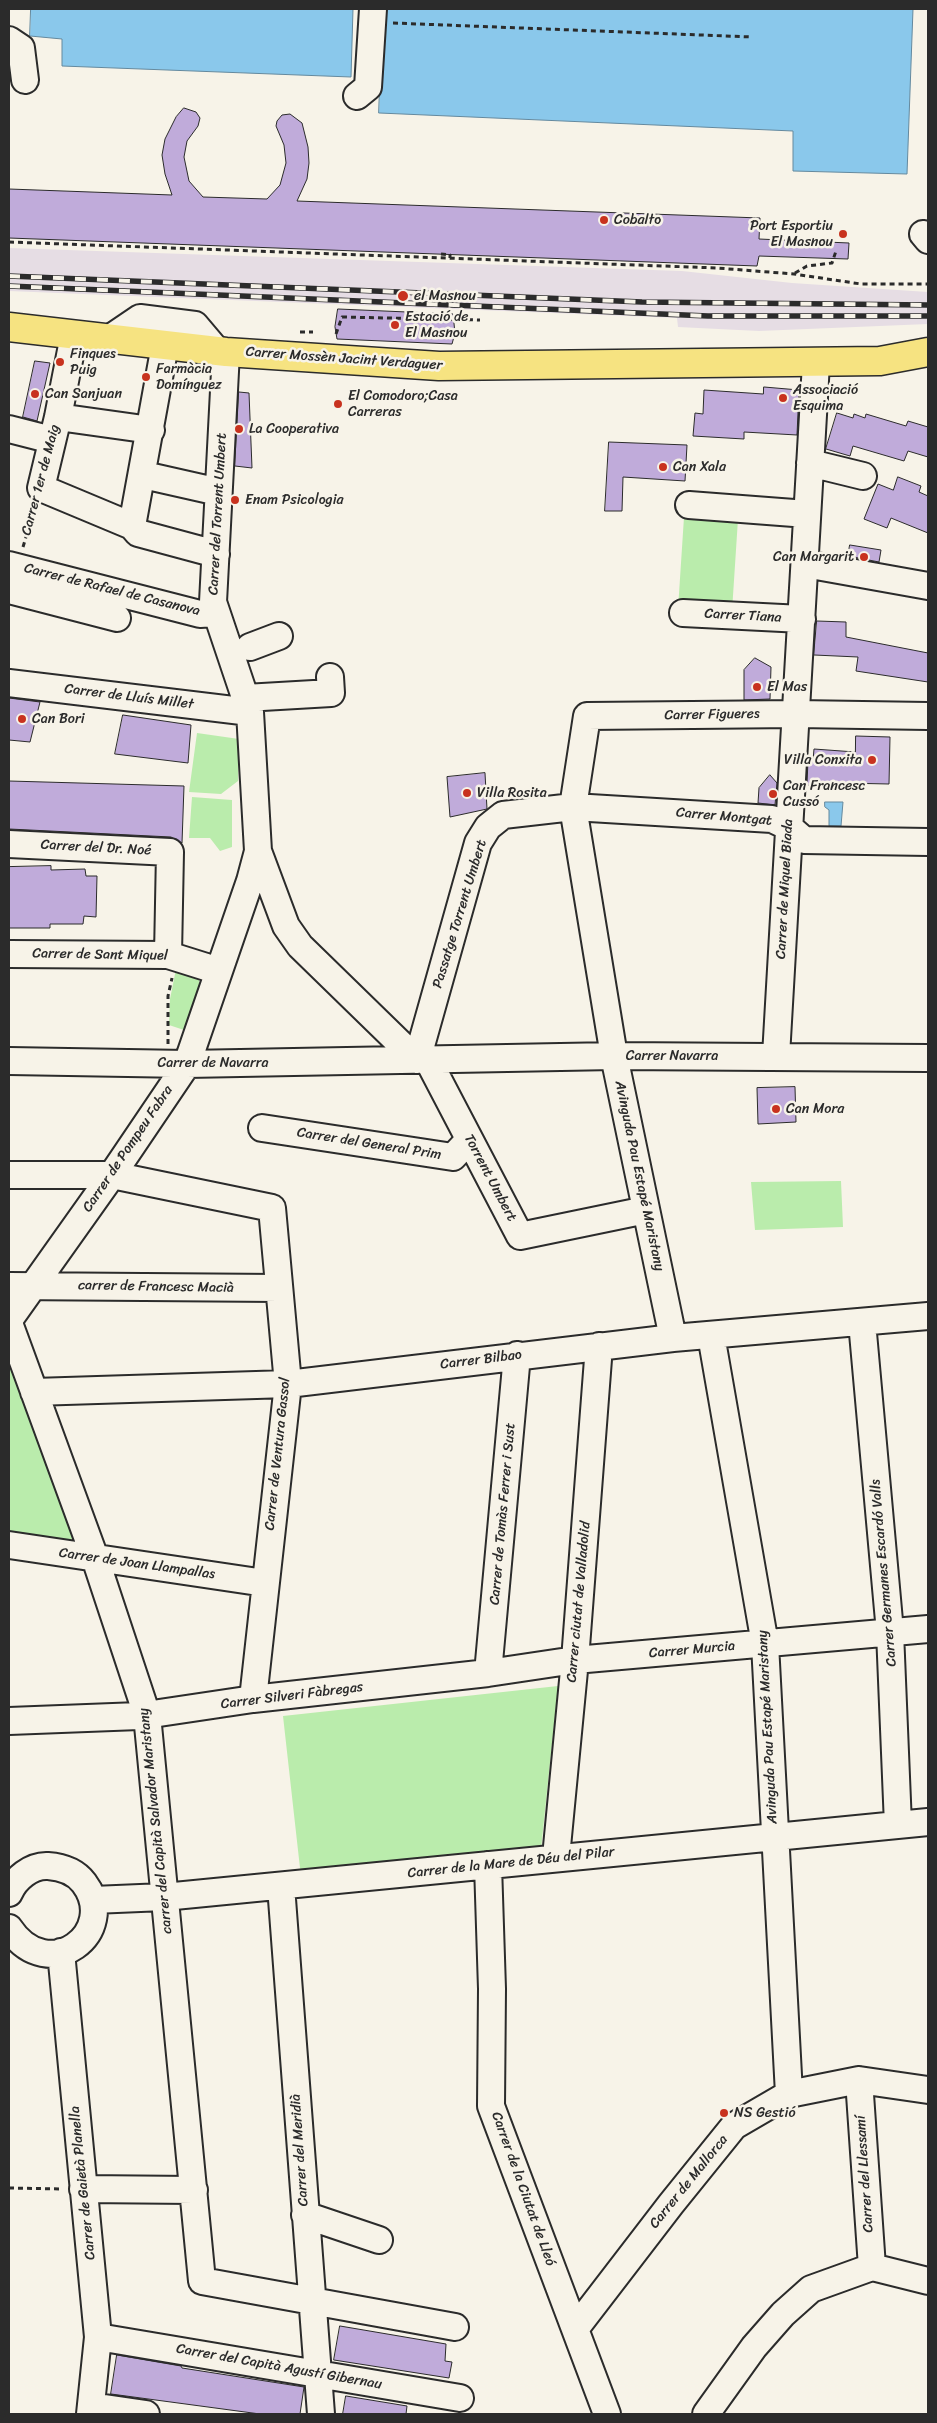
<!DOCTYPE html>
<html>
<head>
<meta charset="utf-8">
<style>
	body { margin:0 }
	#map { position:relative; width:937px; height:2423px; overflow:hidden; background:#f7f3e8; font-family:Sriracha,sans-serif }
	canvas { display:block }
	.frame { position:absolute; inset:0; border:10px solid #2b2b2b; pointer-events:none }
</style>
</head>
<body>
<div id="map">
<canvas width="937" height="2423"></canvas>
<div class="frame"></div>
</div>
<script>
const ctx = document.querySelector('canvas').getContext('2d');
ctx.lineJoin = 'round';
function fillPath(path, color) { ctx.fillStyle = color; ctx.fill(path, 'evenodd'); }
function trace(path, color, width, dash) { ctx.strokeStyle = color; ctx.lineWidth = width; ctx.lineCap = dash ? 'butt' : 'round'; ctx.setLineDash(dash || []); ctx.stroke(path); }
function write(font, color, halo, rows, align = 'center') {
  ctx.font = font + ' Sriracha,sans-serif'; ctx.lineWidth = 5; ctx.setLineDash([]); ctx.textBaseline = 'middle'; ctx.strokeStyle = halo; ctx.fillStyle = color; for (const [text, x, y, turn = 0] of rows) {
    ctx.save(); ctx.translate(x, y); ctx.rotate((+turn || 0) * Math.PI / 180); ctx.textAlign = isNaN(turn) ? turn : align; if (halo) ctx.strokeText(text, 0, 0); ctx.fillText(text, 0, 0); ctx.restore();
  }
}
const built = new Path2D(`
	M9,248L682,271L792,283L928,292V324L759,331L678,327L677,318L9,291Z`);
const green = new Path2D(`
	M684,517L738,519L732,611L678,609Z
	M197,733L239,739L238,781L221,794L189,792Z
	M192,797L232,800V847L220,851L210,838H189Z
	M176,969L199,978L200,991L187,1031L169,1025L170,999Z
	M841,1181L843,1227L755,1230L751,1182Z
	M9,1347L81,1548L9,1535Z
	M558,1686L541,1849L301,1877L283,1716Z`);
const water = new Path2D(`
	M31,9H353L351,77L62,66V39L30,36Z
	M383,9H913L907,174L793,171V131L379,113Z
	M825,802H843L841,826H829V810L825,807Z`);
const building = new Path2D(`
	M184,108L196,112L200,118L198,126L187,141L184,157L189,181L203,197L267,199L280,185L286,163L284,145L276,126L277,121L282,115L290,114L302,123L308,147L309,163L307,179L297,201L760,218L759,239L849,243L848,259L759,256L757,266L9,238V189L172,195L165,174L162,155L165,139L176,117Z
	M338,309L453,314L455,333L452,344L337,339L335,327Z
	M35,361L50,363L37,421L23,417Z
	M764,387L799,390L797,435L744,432V439L693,436L695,413L703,414L704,390L763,394Z
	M239,392L249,393L252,468L235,466Z
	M837,413L853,418L854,414L865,418L866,414L906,426L908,421L928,427V457L908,451L904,461L853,446L850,456L826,449Z
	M609,442L687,445L685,481L623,477L622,511H605Z
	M898,477L921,486L919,492L928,496V533L891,518L887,528L864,519L878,484L893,490Z
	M850,545L881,550L879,562L848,556Z
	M817,621L846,622V637L928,653V682L856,671L858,657L814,655Z
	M755,658L771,667L770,699L744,700V670Z
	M9,698L40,702L30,742L9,740Z
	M123,715L191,725L188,763L115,754Z
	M856,736L890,737L889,784L842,783V788L807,785L808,759L813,760L814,749L855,752Z
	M485,773L487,809L450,817L447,777Z
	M770,775L777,783L775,805L758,803L759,788Z
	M9,781L184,786L182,843L171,837L9,829Z
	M51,866V870L85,869L86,876H97L96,917L84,916L83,924H50V928H9V867Z
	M795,1087L796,1122L758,1124L757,1088Z
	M340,2326L446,2344L445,2361L452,2362L449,2378L334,2360Z
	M117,2355L181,2366L182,2368L304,2387L300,2414H260L111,2394Z
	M346,2396L407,2406L406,2414H343Z`);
const path = new Path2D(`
	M393,23L752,37
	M9,242L717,268L794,274L861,284H928
	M441,254L450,255V258
	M795,273L807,266L832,263L836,251
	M300,332H313
	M336,334L342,317L480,320
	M23,547L35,507
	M168,1044V996L172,978
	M9,2188L62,2189`);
const minor = new Path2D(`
	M9,40L21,48L25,80
	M357,96L368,87L373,9
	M923,234L928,240
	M74,335L58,417L41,488L132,526L138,533L216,554
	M109,339L140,318L195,325L217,351
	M226,352L213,602L250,712L258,851L286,926L300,946L417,1060
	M58,417L151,430
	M9,429L52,440
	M810,463L863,476
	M148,476L210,490
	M689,505L807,514
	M132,526L165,345
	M805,564L928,586
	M9,565L200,614L216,613
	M9,590L117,618
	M683,613L802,619
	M250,647L279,636
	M9,683L250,712
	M245,698L331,693L330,677
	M9,844L170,852L168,955
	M9,954L168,955L219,971
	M776,1056L816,363
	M417,1060L478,843L488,827L503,815L573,807L772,819L789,827L804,840L928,842
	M428,1060L520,1236L646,1210
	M9,1061L187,1064L614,1056L928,1058
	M262,1128L453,1157L469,1140
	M9,1175H112L272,1208L288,1384L253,1699
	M9,1286L279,1288
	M9,1320L112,1175L187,1064L250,881L258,851
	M862,1322L890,1632L898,1825
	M9,1323L95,1558L147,1715L202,2281L455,2327
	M711,1335L765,1644L789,2094
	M673,1338L614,1056L573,807L587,716L797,714L928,716
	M34,1392L288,1384L673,1338L928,1316
	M9,1545L265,1583
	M488,1673L517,1355
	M9,1721L139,1716L253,1699L488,1673L575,1660L928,1629
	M556,1857L575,1660L599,1346
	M488,1865L492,1989L491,2106L607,2414
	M281,1886L321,2414
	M9,1893C15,1879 31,1865 48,1866C62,1867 75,1871 84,1883C120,1931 49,1988 9,1928
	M93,1900L164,1897L928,1822
	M61,1952L98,2337L90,2414
	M859,2080L872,2267
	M83,2189L194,2190
	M305,2215L379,2240
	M575,2329L671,2204L734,2126L789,2094L859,2080L928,2090
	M98,2337L460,2398
	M91,2406L146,2414
	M706,2414L754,2347L783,2314L811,2289L872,2267L928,2281`);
const major = new Path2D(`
	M9,327L226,352L439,366L880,361L928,352`);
const rail = new Path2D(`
	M9,276L642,302L928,305
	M9,286L708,316H928`);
const markers = [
	[604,220,5,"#c8321e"],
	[843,234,5,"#c8321e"],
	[403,296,6,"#c8321e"],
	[395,325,5,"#c8321e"],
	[60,362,5,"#c8321e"],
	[146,377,5,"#c8321e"],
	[35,394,5,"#c8321e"],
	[783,398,5,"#c8321e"],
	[338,404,5,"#c8321e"],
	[239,429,5,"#c8321e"],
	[663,467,5,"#c8321e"],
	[235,500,5,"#c8321e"],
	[864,557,5,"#c8321e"],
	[757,687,5,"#c8321e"],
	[22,719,5,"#c8321e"],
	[872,760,5,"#c8321e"],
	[467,793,5,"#c8321e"],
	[773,794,5,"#c8321e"],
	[776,1109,5,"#c8321e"],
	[724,2113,5,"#c8321e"]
];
const poiNames = [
	["Cobalto",614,220],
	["Port Esportiu",833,226,"right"],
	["El Masnou",833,242,"right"],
	["el Masnou",414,296],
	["Estació de",405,317],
	["El Masnou",405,333],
	["Finques",70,354],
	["Puig",70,370],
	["Farmàcia",156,369],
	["Domínguez",156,385],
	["Associació",793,390],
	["Esquima",793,406],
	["Can Sanjuan",45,394],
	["El Comodoro;Casa",348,396],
	["Carreras",348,412],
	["La Cooperativa",249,429],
	["Can Xala",673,467],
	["Enam Psicologia",245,500],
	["Can Margarit",854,557,"right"],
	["El Mas",767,687],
	["Can Bori",32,719],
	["Villa Conxita",862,760,"right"],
	["Can Francesc",783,786],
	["Cussó",783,802],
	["Villa Rosita",477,793],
	["Can Mora",786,1109],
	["NS Gestió",734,2113]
];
const streetNames = [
	["Carrer Mossèn Jacint Verdaguer",344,359,4],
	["Carrer 1er de Maig",41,480,-75],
	["Carrer del Torrent Umbert",218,514,-87],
	["Carrer de Rafael de Casanova",112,590,14],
	["Carrer Tiana",743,616,3],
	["Carrer de Lluís Millet",129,697,7],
	["Carrer Figueres",712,715,-1],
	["Carrer Montgat",724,817,5],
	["Carrer del Dr. Noé",96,848,3],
	["Carrer de Miquel Biada",785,889,-87],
	["Passatge Torrent Umbert",460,914,-73],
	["Carrer de Sant Miquel",100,955,1],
	["Carrer Navarra",672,1056],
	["Carrer de Navarra",213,1063],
	["Carrer del General Prim",369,1144,9],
	["Carrer de Pompeu Fabra",128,1149,-56],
	["Avinguda Pau Estapé Maristany",639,1176,78],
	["Torrent Umbert",490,1178,62],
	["carrer de Francesc Macià",156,1287,1],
	["Carrer Bilbao",481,1360,-7],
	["Carrer de Ventura Gassol",278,1454,-84],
	["Carrer de Tomàs Ferrer i Sust",503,1514,-85],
	["Carrer de Joan Llampallas",137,1564,8],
	["Carrer Germanes Escardó Valls",884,1573,-95],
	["Carrer ciutat de Valladolid",579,1602,-85],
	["Carrer Murcia",692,1650,-5],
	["Carrer Silveri Fàbregas",292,1696,-7],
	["Avinguda Pau Estapé Maristany",768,1727,-93],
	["carrer del Capità Salvador Maristany",156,1821,-96],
	["Carrer de la Mare de Déu del Pilar",511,1863,-6],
	["Carrer del Meridià",300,2150,-94],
	["Carrer del Llessamí",865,2174,-94],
	["Carrer de Mallorca",689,2182,-51],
	["Carrer de Gaietà Planella",83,2183,-96],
	["Carrer de la Ciutat de Lleó",523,2189,70],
	["Carrer del Capità Agustí Gibernau",279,2367,10]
];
fillPath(built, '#e6dde4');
fillPath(green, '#baecac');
fillPath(water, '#8ac8eb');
trace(water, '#64899e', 1);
fillPath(building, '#c0abda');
trace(building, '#2b2b2b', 1);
trace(minor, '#2b2b2b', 30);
trace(major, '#2b2b2b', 31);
trace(path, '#2b2b2b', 3, [5, 4]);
trace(minor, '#f7f3e8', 26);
trace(major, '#f6e381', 28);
trace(rail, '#2b2b2b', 5.5);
trace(rail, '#f7f3e8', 4, [11]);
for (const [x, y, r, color] of markers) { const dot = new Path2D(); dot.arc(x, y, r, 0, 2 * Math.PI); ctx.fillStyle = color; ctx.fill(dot); trace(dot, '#f7f3e8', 2); }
write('14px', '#2b2b2b', '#f7f3e8', poiNames, 'left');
write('14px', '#2b2b2b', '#f7f3e8', streetNames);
</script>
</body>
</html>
